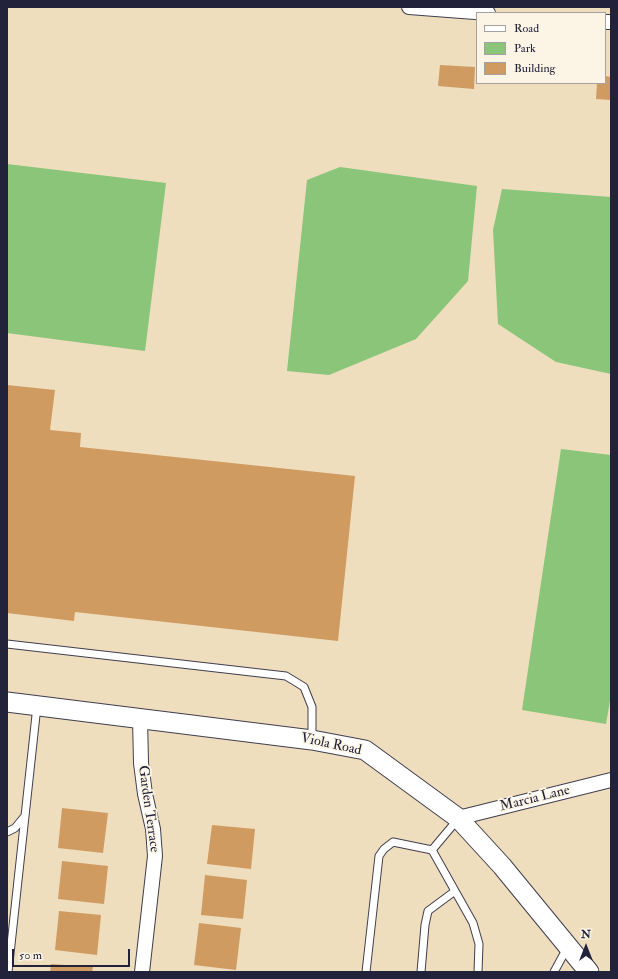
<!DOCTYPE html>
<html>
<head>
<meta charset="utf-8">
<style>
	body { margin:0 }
	#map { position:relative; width:618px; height:979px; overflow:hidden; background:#eedebd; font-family:"IM FELL Double Pica",serif }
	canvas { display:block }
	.frame { position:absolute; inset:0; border:8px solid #22223b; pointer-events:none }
	.legend { position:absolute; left:476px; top:12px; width:130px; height:72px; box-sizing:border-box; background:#fcf5e5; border:1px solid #a5a1a1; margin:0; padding:5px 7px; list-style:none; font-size:12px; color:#22223b }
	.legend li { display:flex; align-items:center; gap:8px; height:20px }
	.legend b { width:20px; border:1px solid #a5a1a1 }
	.north { position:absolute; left:566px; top:927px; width:40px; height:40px; -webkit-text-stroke:3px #fcf5e5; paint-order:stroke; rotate:0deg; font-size:11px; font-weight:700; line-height:16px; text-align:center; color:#22223b }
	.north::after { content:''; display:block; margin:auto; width:14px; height:18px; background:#22223b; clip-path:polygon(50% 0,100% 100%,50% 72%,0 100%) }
	.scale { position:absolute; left:12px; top:949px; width:118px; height:18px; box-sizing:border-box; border:2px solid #22223b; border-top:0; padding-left:5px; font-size:12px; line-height:14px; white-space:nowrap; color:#22223b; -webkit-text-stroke:3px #fcf5e5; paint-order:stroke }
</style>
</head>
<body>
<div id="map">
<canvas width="618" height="979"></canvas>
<div class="frame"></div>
<ul class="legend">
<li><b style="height:5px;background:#fff"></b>Road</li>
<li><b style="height:11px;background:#8ac57a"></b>Park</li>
<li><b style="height:11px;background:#d09b61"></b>Building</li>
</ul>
<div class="north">N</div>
<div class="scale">50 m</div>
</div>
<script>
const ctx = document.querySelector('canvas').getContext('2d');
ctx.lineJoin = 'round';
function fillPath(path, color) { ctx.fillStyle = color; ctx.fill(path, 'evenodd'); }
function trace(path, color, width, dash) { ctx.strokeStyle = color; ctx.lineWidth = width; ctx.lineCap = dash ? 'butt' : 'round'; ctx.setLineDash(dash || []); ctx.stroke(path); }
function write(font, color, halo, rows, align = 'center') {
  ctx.font = font + ' "IM FELL Double Pica",serif'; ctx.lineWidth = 3.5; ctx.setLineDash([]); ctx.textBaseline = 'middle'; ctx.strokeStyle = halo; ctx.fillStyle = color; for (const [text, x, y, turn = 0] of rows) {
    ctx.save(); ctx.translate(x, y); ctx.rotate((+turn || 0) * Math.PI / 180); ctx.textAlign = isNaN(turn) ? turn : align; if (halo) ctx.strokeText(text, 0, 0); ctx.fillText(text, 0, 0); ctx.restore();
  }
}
const green = new Path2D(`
	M7,164L166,183L145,351L7,333Z
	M340,167L477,186L468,281L416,339L329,375L287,371L307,180Z
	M502,189L611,197V374L556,362L498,324L493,230Z
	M561,449L611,455V695L606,724L522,710Z`);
const building = new Path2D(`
	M440,65L475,67L474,89L438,86Z
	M605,76L611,77V100L596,99L597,83H605Z
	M7,385L55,390L50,430L81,433L80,447L355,476L338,641L75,612L74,621L7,613Z
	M62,808L108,813L103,853L58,848Z
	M212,825L255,829L251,869L207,864Z
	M62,861L108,866L104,904L58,899Z
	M205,875L247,880L243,919L201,915Z
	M59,911L101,915L97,955L55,950Z
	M199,923L241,928L236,970L194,965Z
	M51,964L93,967L92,972H50Z`);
const lane = new Path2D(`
	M7,644L286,676L304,687L312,707V740
	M7,832L15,828L24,817
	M432,850L458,819
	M8,972L37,706
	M366,972L379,856L384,849L393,842L432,850L473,923L479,944L478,972
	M421,972L425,925L428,911L455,891
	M554,972L567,948`);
const street = new Path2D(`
	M409,7L488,13
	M605,22H611
	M140,718L141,763L145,794L153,829L155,856L142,972
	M458,818L611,780`);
const secondary = new Path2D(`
	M7,702L312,740L365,750L458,818L502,866L589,972`);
const streetNames = [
	["Viola Road",331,745,12],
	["Marcia Lane",535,799,-14],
	["Garden Terrace",148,809,82]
];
fillPath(green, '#8ac57a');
fillPath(building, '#d09b61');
trace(lane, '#413e4e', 9);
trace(street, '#413e4e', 16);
trace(secondary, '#413e4e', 21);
trace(lane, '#fff', 7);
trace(street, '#fff', 14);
trace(secondary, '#fff', 19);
write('14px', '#22223b', '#fcf5e5', streetNames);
</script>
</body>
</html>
